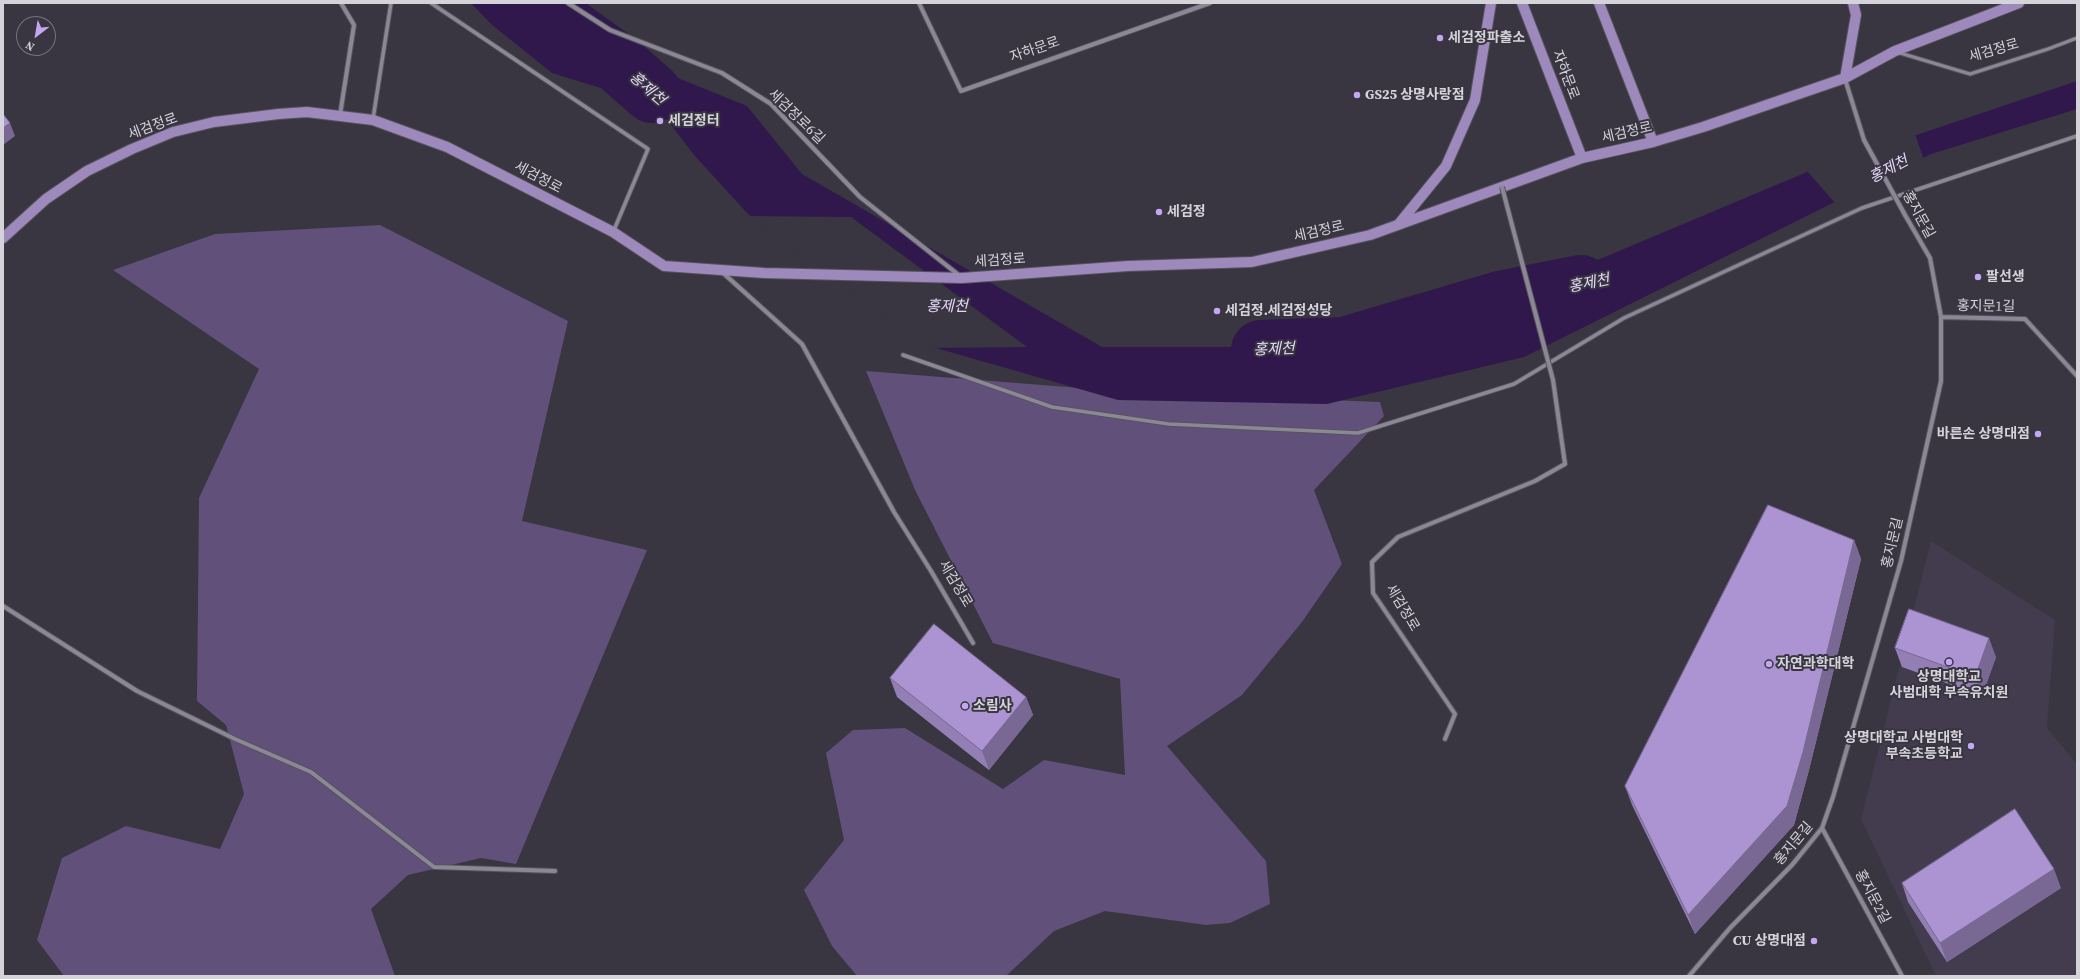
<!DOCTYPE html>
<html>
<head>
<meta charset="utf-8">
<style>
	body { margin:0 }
	#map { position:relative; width:2080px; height:979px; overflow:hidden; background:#393541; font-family:"Source Serif 4",serif }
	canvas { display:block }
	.frame { position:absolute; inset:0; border:4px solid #d5d3da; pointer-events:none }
	.north { position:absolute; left:16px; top:16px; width:40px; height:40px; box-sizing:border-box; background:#393541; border:1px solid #77747e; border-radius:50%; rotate:211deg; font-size:11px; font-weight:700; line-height:16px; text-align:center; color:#d5d3da }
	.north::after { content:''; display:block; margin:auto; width:14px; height:18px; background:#c4a7f1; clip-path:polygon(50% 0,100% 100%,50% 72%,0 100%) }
</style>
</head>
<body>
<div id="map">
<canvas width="2080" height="979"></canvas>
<div class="frame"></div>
<div class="north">N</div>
</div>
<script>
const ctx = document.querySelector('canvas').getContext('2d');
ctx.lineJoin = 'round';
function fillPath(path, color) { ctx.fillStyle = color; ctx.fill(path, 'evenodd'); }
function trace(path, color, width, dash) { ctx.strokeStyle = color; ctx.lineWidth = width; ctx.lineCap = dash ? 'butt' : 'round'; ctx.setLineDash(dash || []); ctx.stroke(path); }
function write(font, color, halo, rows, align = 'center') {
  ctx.font = font + ' "Source Serif 4","Noto Sans KR",serif'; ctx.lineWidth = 4; ctx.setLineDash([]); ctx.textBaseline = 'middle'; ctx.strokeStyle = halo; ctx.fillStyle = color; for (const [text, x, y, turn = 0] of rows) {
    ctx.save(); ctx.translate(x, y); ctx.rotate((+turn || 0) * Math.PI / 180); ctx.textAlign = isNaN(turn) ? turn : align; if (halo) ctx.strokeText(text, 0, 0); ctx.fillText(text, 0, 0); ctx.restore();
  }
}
const built = new Path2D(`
	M1931,541L2055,620L2047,728L2077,764V976H1936L1861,819Z`);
const green = new Path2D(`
	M380,225L568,321L522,521L647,550L516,864L481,858L408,875L371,909L395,976H64L37,940L62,858L126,826L220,849L244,794L226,725L197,701L199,498L259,369L113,270L215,234Z
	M866,371L1130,392L1380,402L1384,416L1314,490L1342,564L1302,622L1242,695L1167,746L1266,861L1270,904L1230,923L1206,925L1105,911L1054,931L1006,976H857L832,946L804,890L844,840L826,753L853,730L905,728L1003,789L1044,760L1125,775L1120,679L993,643L915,490Z`);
const water = new Path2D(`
	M471,3H534L557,29L747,106L802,174L1102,347H1344L1500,301L1807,172L2077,81V109L1931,154L1524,357L1327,404L1118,400L929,346L748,214L694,155L656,105L552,73L491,24Z`);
const pier = new Path2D(`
	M1915,134L1924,160L1836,204L1806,170Z
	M747,216L851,217L1027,347L928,348Z`);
const river = new Path2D(`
	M534,3L619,64L652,93
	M1261,350L1344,347L1500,301L1581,285`);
const service = new Path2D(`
	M1900,53L1970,74L2048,49L2077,38`);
const pedestrian = new Path2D(`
	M431,3L648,149L614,230
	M373,119L391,3
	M903,355L1052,407L1169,424L1358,433L1514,384L1624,318L1862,208L2077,136`);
const minor = new Path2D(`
	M568,3L610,30L722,73L771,104L860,197L960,276
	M919,3L961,91L1210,3
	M1845,79L1864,140
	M340,115L354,25L341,3
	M722,272L802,344L894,512L931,571L973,643
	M1941,317L2025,319L2077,376
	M3,606L137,691L235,739L311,772L434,867L555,871
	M1445,739L1455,714L1373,593L1372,562L1398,537L1535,481L1565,464L1553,380
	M1822,828L1902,976
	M1689,976L1730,928L1792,865L1822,828L1833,797L1901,561L1941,381V317L1930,258L1905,215`);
const primary = new Path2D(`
	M1522,3L1582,158
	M1599,3L1653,142
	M1845,78L1856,15L1853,3
	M1398,225L1446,166L1475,100L1491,3
	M3,238L46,199L87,171L132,149L173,132L214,122L278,114L307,112L373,120L447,147L613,232L664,266L764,273L962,278L1128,266L1252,262L1370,235L1582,158L1653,142L1703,127L1845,78L1895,51L2019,3`);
const minorBridge = new Path2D(`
	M1864,140L1905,215
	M1502,187L1553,380`);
const wall = new Path2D(`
	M1854,540L1861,559L1809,770L1794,825L1695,934L1632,805L1625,786Z
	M1895,648L1996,657L1982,696L1902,667Z
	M890,678L1026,697L1033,715L989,770L897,697Z
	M1902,883L2061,888L1947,962L1908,902Z`);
const shadedWall = new Path2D(`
	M10,123L15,136L3,145V128Z
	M1854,540L1861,559L1809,770L1794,825L1695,934L1688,915Z
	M1989,638L1996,657L1982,696L1975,677Z
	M1026,697L1033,715L989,770L982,751Z
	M2054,869L2061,888L1947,962L1940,943Z`);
const building = new Path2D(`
	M3,114L10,123L3,128Z
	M1768,505L1854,540L1803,752L1787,806L1688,915L1625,786Z
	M1909,609L1989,638L1975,677L1895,648Z
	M934,624L1026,697L982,751L890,678Z
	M2015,809L2054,869L1940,943L1902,883Z`);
const markers = [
	[1440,38,4,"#c4a7f1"],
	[1357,95,4,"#c4a7f1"],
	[660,121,4,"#c4a7f1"],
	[1159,212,4,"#c4a7f1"],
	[1978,277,4,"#c4a7f1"],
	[1217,311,4,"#c4a7f1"],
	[2038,434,4,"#c4a7f1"],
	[1949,662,4,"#c4a7f1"],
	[1769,664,4,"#c4a7f1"],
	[965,706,4,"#c4a7f1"],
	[1971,746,4,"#c4a7f1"],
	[1814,941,4,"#c4a7f1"]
];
const poiNames = [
	["세검정파출소",1448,38],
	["GS25 상명사랑점",1365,95],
	["세검정터",668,121],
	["세검정",1167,212],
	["팔선생",1986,277],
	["세검정.세검정성당",1225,311],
	["바른손 상명대점",2030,434,"right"],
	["자연과학대학",1777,664],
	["상명대학교",1949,677,"center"],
	["사범대학 부속유치원",1949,693,"center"],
	["소림사",973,706],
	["상명대학교 사범대학",1963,738,"right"],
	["부속초등학교",1963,754,"right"],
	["CU 상명대점",1806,941,"right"]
];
const streetNames = [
	["자하문로",1035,50,-19],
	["세검정로",1994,51,-16],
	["자하문로",1565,75,69],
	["세검정로6길",796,117,44],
	["세검정로",153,127,-20],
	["세검정로",1627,133,-13],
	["세검정로",538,178,28],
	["홍지문길",1918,215,61],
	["세검정로",1319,232,-13],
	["세검정로",1000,261,-4],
	["홍지문1길",1986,307,1],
	["홍지문길",1893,543,-77],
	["세검정로",955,584,59],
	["세검정로",1402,608,59],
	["홍지문길",1794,844,-50],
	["홍지문2길",1872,897,62]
];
const waterNames = [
	["홍제천",647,89,41],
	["홍제천",1889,170,-28],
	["홍제천",1589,284,-11],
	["홍제천",947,307],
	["홍제천",1274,350,-2]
];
fillPath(built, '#423c4e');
fillPath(green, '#61507a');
fillPath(water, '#30184c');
fillPath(pier, '#393541');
trace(river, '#30184c', 60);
trace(service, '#56535d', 5);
trace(pedestrian, '#56535d', 5.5);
trace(minor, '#56535d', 6);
trace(primary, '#56535d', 12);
trace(service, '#8c8795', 3);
trace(pedestrian, '#8c8795', 3.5);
trace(minor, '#8c8795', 4);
trace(primary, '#9d89bb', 10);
trace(minorBridge, '#56535d', 6, []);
trace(minorBridge, '#8c8795', 4);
fillPath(wall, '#947fb5');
fillPath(shadedWall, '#786893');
fillPath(building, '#ac94d2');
trace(building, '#786893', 1);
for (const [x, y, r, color] of markers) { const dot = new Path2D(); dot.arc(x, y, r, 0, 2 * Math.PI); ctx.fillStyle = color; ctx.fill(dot); trace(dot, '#393541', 1.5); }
write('bold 14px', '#d5d3da', '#393541', poiNames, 'left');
write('14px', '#d5d3da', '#393541', streetNames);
write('italic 15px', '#e4d7fa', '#393541', waterNames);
</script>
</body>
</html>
